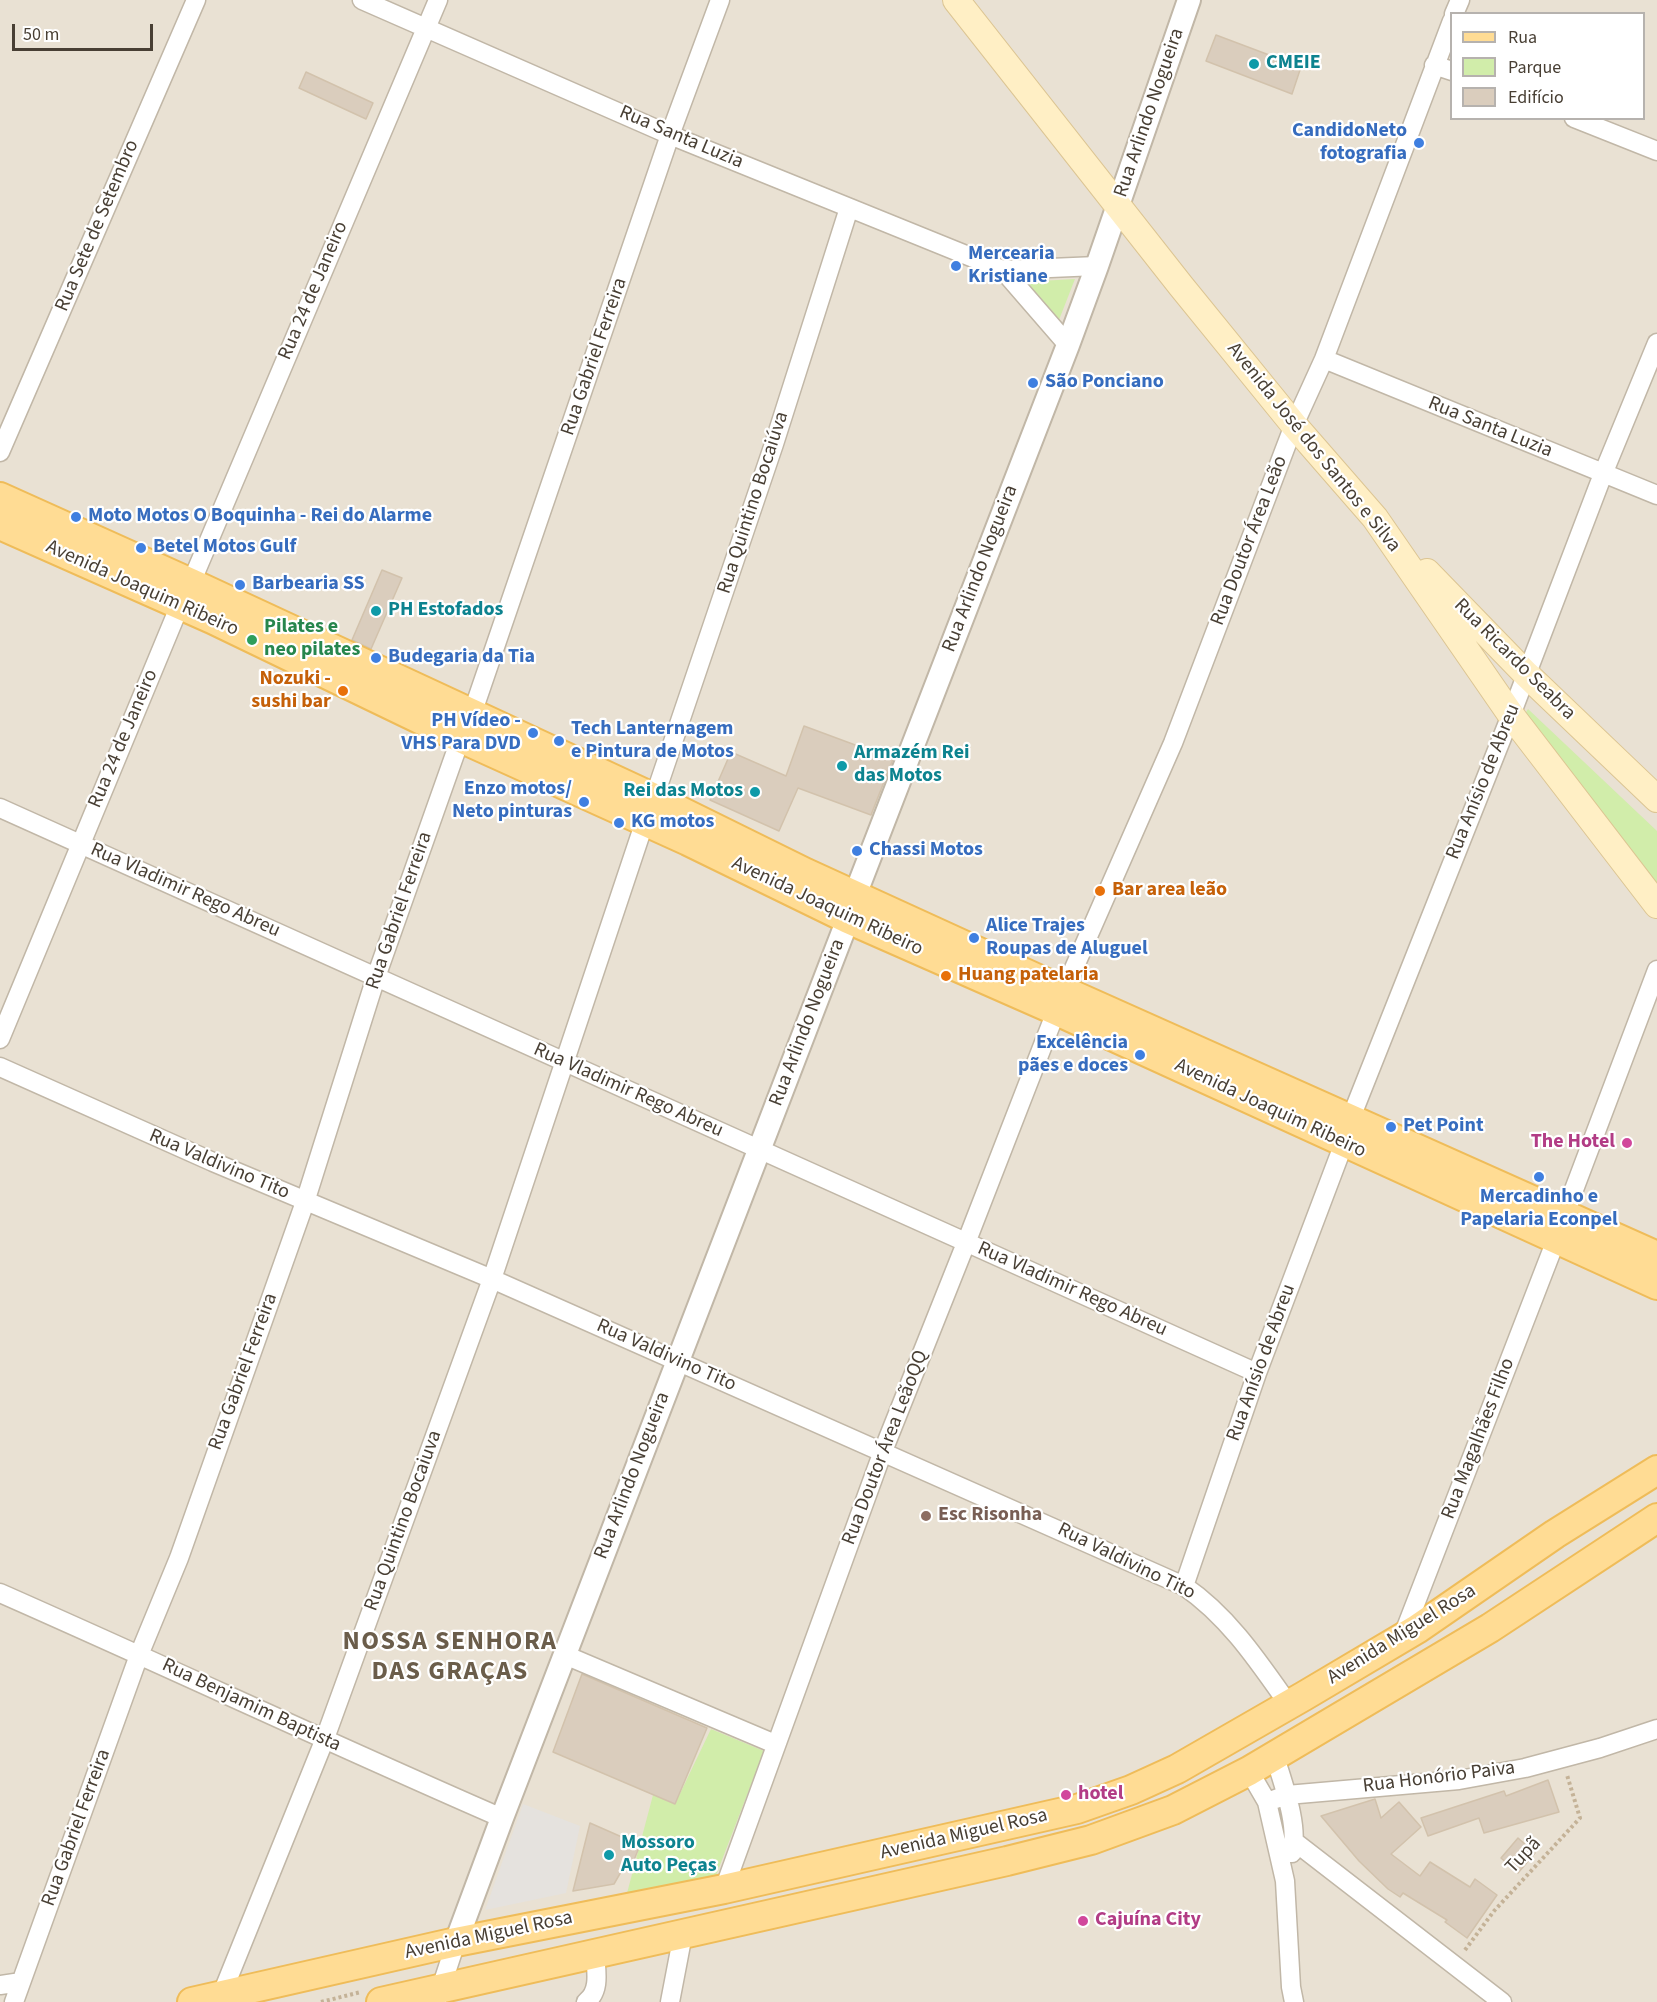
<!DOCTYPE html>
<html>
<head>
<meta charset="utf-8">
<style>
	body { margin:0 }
	#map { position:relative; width:1657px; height:2002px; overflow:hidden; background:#f4efe5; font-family:"Source Sans 3",sans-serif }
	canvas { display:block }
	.legend { position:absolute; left:1450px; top:12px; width:195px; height:108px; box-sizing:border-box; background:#fff; border:2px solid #b6b2ae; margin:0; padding:8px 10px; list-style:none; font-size:18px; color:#483f34 }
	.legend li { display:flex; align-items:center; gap:12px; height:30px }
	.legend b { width:30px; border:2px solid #b6b2ae }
	.scale { position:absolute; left:12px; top:24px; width:141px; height:27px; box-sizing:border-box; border:3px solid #483f34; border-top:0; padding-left:8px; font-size:18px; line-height:21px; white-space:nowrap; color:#483f34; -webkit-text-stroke:4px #fff; paint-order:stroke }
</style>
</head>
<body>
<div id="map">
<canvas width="1657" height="2002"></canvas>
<ul class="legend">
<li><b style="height:8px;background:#ffdc94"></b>Rua</li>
<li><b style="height:16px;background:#d1edaa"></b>Parque</li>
<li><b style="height:16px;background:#dacdbd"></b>Edifício</li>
</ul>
<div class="scale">50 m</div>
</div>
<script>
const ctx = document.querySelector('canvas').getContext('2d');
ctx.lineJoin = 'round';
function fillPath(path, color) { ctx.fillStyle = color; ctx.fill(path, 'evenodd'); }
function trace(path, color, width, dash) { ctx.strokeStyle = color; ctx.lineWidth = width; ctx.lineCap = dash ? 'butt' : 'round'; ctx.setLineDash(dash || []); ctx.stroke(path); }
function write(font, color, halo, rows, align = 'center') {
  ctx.font = font + ' "Source Sans 3",sans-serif'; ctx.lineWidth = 4.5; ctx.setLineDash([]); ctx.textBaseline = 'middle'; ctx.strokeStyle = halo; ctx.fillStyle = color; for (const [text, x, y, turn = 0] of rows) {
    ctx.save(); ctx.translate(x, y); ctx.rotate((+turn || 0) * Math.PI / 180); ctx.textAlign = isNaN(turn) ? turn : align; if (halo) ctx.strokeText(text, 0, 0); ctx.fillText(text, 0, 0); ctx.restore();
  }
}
const residential = new Path2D(`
	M0,0H1657V2002H0ZM1452,14H1644V118H1452Z`);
const green = new Path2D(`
	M1075,279L1057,325L1037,323L1004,283Z
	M1528,709L1657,831V900L1523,717Z
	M711,1729L764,1751L715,1878L626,1897L653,1795L675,1804Z`);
const parking = new Path2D(`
	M523,1804L580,1826L566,1893L485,1910Z`);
const building = new Path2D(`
	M1216,35L1301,67L1292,94L1206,61Z
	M306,72L373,103L366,119L299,88Z
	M382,570L402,578L371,649L352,640Z
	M804,726L893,759L871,815L798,788L779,831L710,800L731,752L786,776Z
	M582,1674L707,1728L675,1804L553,1752Z
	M1548,1780L1559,1812L1484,1833L1479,1818L1428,1836L1421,1818L1504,1791L1506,1796Z
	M1375,1799L1381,1818L1399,1802L1421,1827L1391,1854L1420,1876L1430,1862L1470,1887L1475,1879L1497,1895L1467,1938L1445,1922L1447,1920L1403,1893L1400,1897L1388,1889L1359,1861L1321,1816Z
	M590,1823L640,1845L632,1865H625L614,1884L573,1891Z
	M1518,1838L1535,1853L1518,1873L1501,1858Z`);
const path = new Path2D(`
	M1465,1950L1494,1911L1580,1818L1567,1775
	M321,2002L361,1992`);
const minor = new Path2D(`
	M362,0L670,135L1003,270L1097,266
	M1454,14L1460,0
	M1434,65L1452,71
	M1574,118L1657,151
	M1003,270L1068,345
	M1324,359L1657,495
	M0,452L196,0
	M191,583L438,0
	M472,714L670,135L720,0
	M654,798L774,444L849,208
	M0,808L1257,1373
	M0,1039L180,605
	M0,1067L213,1162L492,1279L1184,1586C1228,1616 1258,1661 1289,1705
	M1350,1120L1511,715L1603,474L1657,343
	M1564,1216L1657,970
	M1184,1586L1257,1373L1344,1143
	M0,1593C168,1667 334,1745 502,1818
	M1402,1638L1556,1240
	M565,1655L775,1744
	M1275,1757C1283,1784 1299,1825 1292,1853
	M1249,1771L1267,1802L1285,1881L1291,1987L1294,2002
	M1267,1802L1287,1795L1459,1780L1525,1768L1600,1748L1657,1729
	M1295,1842L1502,2002
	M724,1889L883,1451L966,1243L1064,991L1173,743L1294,425L1324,359L1452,21
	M0,1985L21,1982
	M221,1996L324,1741L492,1279L645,821
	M438,1997L456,1942
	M14,2002L139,1655L179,1558L305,1202L376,977L461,737
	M586,2002C601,1991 596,1970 595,1954
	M670,2002L683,1934`);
const tertiary = new Path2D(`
	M456,1942L502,1818L848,919L855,895L1068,345L1097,266L1189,0`);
const secondary = new Path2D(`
	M956,0L1181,286L1294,425L1375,518L1511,715L1657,905
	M1427,572L1526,674L1657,799`);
const primary = new Path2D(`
	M0,497L191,583L654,798L806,873L1064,991L1657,1256
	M0,525L212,619L434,726L688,841L848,919L1057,1011L1657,1285
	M192,2002L456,1942L724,1889L1077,1809L1131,1790L1177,1769L1304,1696L1417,1629L1555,1534L1657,1470
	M381,2002L1007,1861L1091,1840L1173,1810L1249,1771L1490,1628L1657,1518`);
const markers = [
	[1254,64,6,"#0f9aa8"],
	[1419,143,6,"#3f7fe0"],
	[956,266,6,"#3f7fe0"],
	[1033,383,6,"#3f7fe0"],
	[76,517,6,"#3f7fe0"],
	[141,548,6,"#3f7fe0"],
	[240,585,6,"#3f7fe0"],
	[376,611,6,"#0f9aa8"],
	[252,640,6,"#2e9e5b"],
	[376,658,6,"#3f7fe0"],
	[343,691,6,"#e8710a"],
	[533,733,6,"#3f7fe0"],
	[559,741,6,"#3f7fe0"],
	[842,766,6,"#0f9aa8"],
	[755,792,6,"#0f9aa8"],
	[584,802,6,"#3f7fe0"],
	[619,823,6,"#3f7fe0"],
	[857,851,6,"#3f7fe0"],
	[1100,891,6,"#e8710a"],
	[974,938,6,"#3f7fe0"],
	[946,976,6,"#e8710a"],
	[1140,1055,6,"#3f7fe0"],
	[1391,1127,6,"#3f7fe0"],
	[1627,1143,6,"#d1479c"],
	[1539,1177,6,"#3f7fe0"],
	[926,1516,6,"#8d6e63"],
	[1066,1795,6,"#d1479c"],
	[609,1855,6,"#0f9aa8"],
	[1083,1921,6,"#d1479c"]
];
const cultureNames = [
	["CMEIE",1266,64],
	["PH Estofados",388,611],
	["Armazém Rei",854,754],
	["das Motos",854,777],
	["Rei das Motos",743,792,"right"],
	["Mossoro",621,1844],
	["Auto Peças",621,1867]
];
const streetNames = [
	["Rua Arlindo Nogueira",1150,113,-71],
	["Rua Santa Luzia",681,138,23],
	["Rua Sete de Setembro",98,226,-67],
	["Rua 24 de Janeiro",314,291,-67],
	["Rua Gabriel Ferreira",595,357,-71],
	["Rua Santa Luzia",1490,428,22],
	["Avenida José dos Santos e Silva",1313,448,51],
	["Rua Quintino Bocaiúva",754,503,-72],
	["Rua Doutor Área Leão",1250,541,-69],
	["Rua Arlindo Nogueira",981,569,-69],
	["Avenida Joaquim Ribeiro",142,589,24],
	["Rua Ricardo Seabra",1514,660,45],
	["Rua 24 de Janeiro",124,739,-67],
	["Rua Anísio de Abreu",1484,782,-68],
	["Rua Vladimir Rego Abreu",185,891,24],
	["Avenida Joaquim Ribeiro",827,907,25],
	["Rua Gabriel Ferreira",400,911,-71],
	["Rua Arlindo Nogueira",808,1023,-69],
	["Rua Vladimir Rego Abreu",628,1091,24],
	["Avenida Joaquim Ribeiro",1270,1109,25],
	["Rua Valdivino Tito",219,1165,23],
	["Rua Vladimir Rego Abreu",1072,1290,24],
	["Rua Valdivino Tito",666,1356,24],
	["Rua Anísio de Abreu",1262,1363,-70],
	["Rua Gabriel Ferreira",244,1372,-70],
	["Rua Magalhães Filho",1479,1439,-69],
	["Rua Doutor Área LeãoQQ",886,1448,-69],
	["Rua Arlindo Nogueira",633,1476,-69],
	["Rua Quintino Bocaiuva",404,1521,-70],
	["Rua Valdivino Tito",1126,1562,26],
	["Avenida Miguel Rosa",1402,1635,-32],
	["Rua Benjamim Baptista",251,1706,25],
	["Rua Honório Paiva",1439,1778,-7],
	["Rua Gabriel Ferreira",77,1828,-70],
	["Avenida Miguel Rosa",964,1835,-13],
	["Tupã",1524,1856,-47],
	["Avenida Miguel Rosa",489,1936,-12]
];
const shopNames = [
	["CandidoNeto",1407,132,"right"],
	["fotografia",1407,155,"right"],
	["Mercearia",968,255],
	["Kristiane",968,278],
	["São Ponciano",1045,383],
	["Moto Motos O Boquinha - Rei do Alarme",88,517],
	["Betel Motos Gulf",153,548],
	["Barbearia SS",252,585],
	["Budegaria da Tia",388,658],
	["PH Vídeo -",521,722,"right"],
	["VHS Para DVD",521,745,"right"],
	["Tech Lanternagem",571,730],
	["e Pintura de Motos",571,753],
	["Enzo motos/",572,790,"right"],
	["Neto pinturas",572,813,"right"],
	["KG motos",631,823],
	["Chassi Motos",869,851],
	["Alice Trajes",986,927],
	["Roupas de Aluguel",986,950],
	["Excelência",1128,1044,"right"],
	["pães e doces",1128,1067,"right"],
	["Pet Point",1403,1127],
	["Mercadinho e",1539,1198,"center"],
	["Papelaria Econpel",1539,1221,"center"]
];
const leisureNames = [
	["Pilates e",264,628],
	["neo pilates",264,651]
];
const foodNames = [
	["Nozuki -",331,680,"right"],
	["sushi bar",331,703,"right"],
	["Bar area leão",1112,891],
	["Huang patelaria",958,976]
];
const hotelNames = [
	["The Hotel",1615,1143,"right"],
	["hotel",1078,1795],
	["Cajuína City",1095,1921]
];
const educationNames = [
	["Esc Risonha",938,1516]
];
const districtNames = [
	["NOSSA SENHORA",450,1643],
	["DAS GRAÇAS",450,1673]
];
fillPath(residential, '#e9e1d3');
fillPath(green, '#d1edaa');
fillPath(parking, '#e5e2de');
fillPath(building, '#dacdbd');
trace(building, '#d2c2ac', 1.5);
trace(minor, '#c1b7a7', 21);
trace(tertiary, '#c1b7a7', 26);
trace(secondary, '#dcc593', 28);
trace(primary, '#efbc59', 32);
trace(path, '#c4b297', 4, [3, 3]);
trace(minor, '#fff', 18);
trace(tertiary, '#fff', 22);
trace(secondary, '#ffefc5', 26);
trace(primary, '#ffdc94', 28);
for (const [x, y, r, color] of markers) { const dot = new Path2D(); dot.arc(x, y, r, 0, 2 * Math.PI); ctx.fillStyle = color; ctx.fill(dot); trace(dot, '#fff', 2); }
write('bold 20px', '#0d838f', '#fff', cultureNames, 'left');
write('20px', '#483f34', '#fff', streetNames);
write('bold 20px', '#366cbe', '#fff', shopNames, 'left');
write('bold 20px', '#27864d', '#fff', leisureNames, 'left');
write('bold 20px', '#c56008', '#fff', foodNames, 'left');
write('bold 20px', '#b23c85', '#fff', hotelNames, 'left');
write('bold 20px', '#785e54', '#fff', educationNames, 'left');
ctx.letterSpacing = '1.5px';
write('bold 26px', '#6b5d4a', '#fff', districtNames);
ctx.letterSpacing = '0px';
</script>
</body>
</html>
